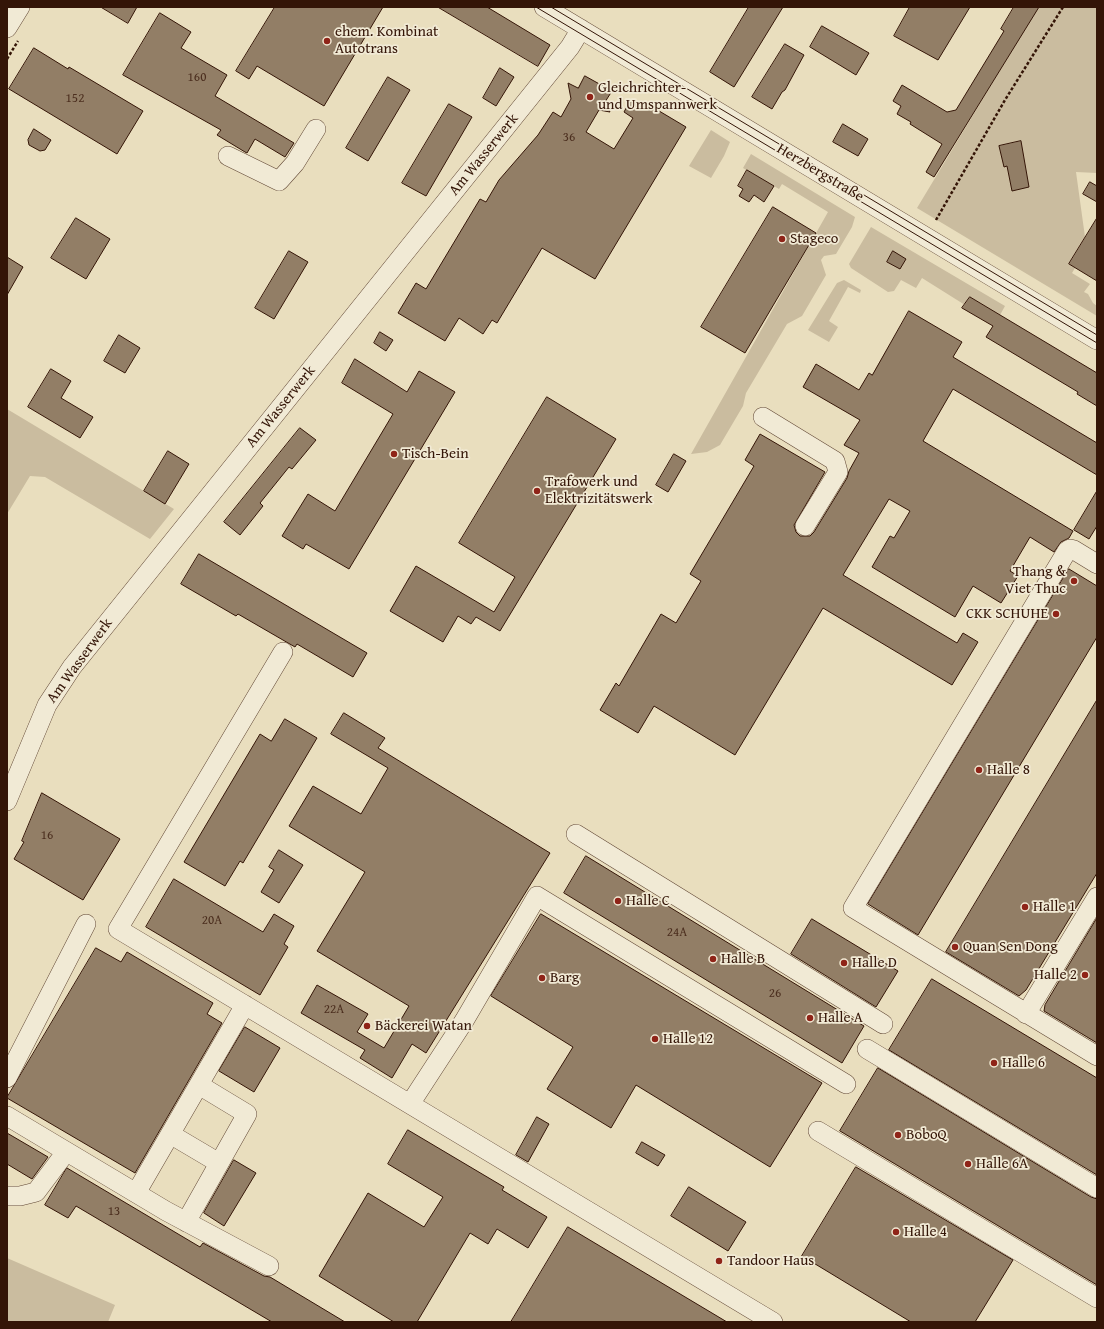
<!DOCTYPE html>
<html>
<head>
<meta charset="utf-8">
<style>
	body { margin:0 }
	#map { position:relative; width:1104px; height:1329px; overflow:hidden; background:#e9debe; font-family:"Gentium Book Plus",serif }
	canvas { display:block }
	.frame { position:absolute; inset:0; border:8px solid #341507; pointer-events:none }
</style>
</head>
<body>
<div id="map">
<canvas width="1104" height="1329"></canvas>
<div class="frame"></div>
</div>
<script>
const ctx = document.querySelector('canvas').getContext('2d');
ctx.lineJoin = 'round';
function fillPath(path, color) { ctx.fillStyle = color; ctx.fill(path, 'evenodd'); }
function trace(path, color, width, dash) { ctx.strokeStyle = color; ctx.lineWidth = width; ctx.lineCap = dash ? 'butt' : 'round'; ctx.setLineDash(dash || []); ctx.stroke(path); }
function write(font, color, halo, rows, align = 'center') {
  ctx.font = font + ' "Gentium Book Plus",serif'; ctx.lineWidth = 3.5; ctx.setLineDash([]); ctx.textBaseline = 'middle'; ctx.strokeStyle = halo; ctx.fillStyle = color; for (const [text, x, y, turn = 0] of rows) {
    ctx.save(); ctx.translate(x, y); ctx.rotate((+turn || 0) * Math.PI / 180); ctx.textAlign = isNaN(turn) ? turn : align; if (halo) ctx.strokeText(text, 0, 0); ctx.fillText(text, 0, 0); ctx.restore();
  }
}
const green = new Path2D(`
	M1038,7H1097V173L1076,172L1085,237L1069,264L1075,268L1072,273L1090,284L1084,292L1088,294L1093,303L1097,306V316L917,208Z
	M711,130L730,142L724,156L711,178L689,166Z
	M751,154L855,217L852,227L836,254L824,256L821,260L826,275L802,316L787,324L746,393L743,406L720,445L707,452L691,454L828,212L782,184L779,189L743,168Z
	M871,227L1005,306L1000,315L970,297L965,305L922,278L916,288L901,280L894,291L888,292L851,268L849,264Z
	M844,280L861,290L860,293L848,287L829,321L838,327L829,342L808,330L837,283Z
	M7,409L174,509L150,539L45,477L30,476L7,514Z
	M7,1258L115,1305L108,1322H7Z`);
const building = new Path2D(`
	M101,7H137L128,23Z
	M275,7H383L324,106L257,66L249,79L236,71Z
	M438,7H487L550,45L538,66Z
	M749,7H783L734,87L710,72Z
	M910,7H970L938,60L894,36Z
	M1014,7H1039L934,177L926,172L942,144L910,124L911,122L897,114L901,106L893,101L902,85L947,112L956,110L1004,31L1001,29Z
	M160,13L191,32L181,48L227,75L215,96L294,143L285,157L255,139L247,153L245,152L217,135L221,130L123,75Z
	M822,26L869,53L856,75L810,47Z
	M785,44L804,55L785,90L782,92L772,109L752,97Z
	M34,48L68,69L69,67L143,111L117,154L9,89Z
	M500,68L514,77L496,106L483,98Z
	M585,76L612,91L605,102L610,112L599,110L586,132L614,149L633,118L624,112L630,101L641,107L644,102L686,127L595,279L542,248L497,323L492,320L483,334L459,318L445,341L398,313L416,283L426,289L480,199L486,202L499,180L538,135L553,112L561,117L571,99L568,83L578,88Z
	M388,77L410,90L368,161L346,148Z
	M449,104L472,117L426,196L402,183Z
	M843,124L868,139L858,156L833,142Z
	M34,129L51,140L45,150L40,151L29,145L28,140Z
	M1021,141L1029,187L1012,191L1007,166L1004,167L999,146Z
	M747,170L774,186L764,202L754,195L749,202L739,196L743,189L738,186Z
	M1090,182L1097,186V202L1083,194Z
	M773,207L816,233L745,353L701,327Z
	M76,218L110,239L86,279L51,258Z
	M1097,218V281L1069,264Z
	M289,251L308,262L274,319L255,308Z
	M893,251L906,259L900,269L887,262Z
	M7,257L23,267L7,295Z
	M970,297L1097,373V406L1077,394L1078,392L986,337L993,326L962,308Z
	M909,311L962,342L953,357L1097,443V475L953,389L923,441L1073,531L1069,538L1061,542L1054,552L1030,537L1010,571L1018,576L1001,603L973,586L955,617L872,567L890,536L894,538L910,511L889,499L843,575L957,643L963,633L978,642L952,685L823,608L735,755L654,706L638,733L600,710L616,683L619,686L661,614L676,623L701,581L690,574L754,466L745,460L760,434L825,472L794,525L796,532L800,536H810L814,532L847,478L849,471L859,453L844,445L860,420L803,387L816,364L859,390L869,373L872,375Z
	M380,332L393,340L386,351L374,343Z
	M119,335L140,348L125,373L104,361Z
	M355,359L407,392L419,371L455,392L349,569L306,544L303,549L282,536L308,494L335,511L393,414L342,383Z
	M51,369L71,381L61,398L93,417L80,438L28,407Z
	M547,397L616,439L500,631L476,617L471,624L458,616L443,642L390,611L416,566L494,612L515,577L459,543Z
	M300,428L316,440L292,469L289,467L260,503L263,506L240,535L224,522Z
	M168,451L189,464L165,504L144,491Z
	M674,454L686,461L668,492L656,485Z
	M1097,491V526L1089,539L1074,530Z
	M199,554L367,653L353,677L297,644L295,647L238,614L236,616L181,584Z
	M1069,569L1097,586V637L918,935L868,904Z
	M1097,700V873L1026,990L1019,996L946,952Z
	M344,713L385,738L378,748L550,853L426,1053L412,1044L392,1078L360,1058L365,1050L301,1013L317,985L368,1014L357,1032L384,1048L409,1006L317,951L365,872L289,826L313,786L361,814L388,768L331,734Z
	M285,719L317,738L243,863L240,861L225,886L184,862L260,734L271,741Z
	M42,793L120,839L83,900L14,859L24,842L22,841Z
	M279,850L303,865L279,903L261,892L274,870L269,867Z
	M586,856L864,1026L842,1063L564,893Z
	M174,879L263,932L274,914L294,926L284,944L288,947L260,995L146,927Z
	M541,914L822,1083L770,1167L636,1085L611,1128L547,1089L573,1047L491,996Z
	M1097,918V1043L1044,1011L1045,1005Z
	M812,919L898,971L876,1007L791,954Z
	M96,948L121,962L127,952L213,1003L207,1014L222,1023L135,1173L7,1098Z
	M932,979L1097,1078V1175L889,1050Z
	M245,1027L280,1048L254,1092L219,1071Z
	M878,1068L1091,1197L1097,1199V1285L840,1131Z
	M537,1117L549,1124L528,1162L516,1155Z
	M408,1130L504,1187L502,1190L547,1217L528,1248L497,1229L488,1244L470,1233L417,1322H394L319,1276L368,1193L424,1227L443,1197L388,1164Z
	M7,1133L48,1157L32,1179L7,1164Z
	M642,1142L665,1155L658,1166L636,1153Z
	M234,1160L256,1173L224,1226L204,1213Z
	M856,1167L1013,1260L975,1322H911L802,1256Z
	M67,1168L200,1247L203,1243L264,1276L270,1277L345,1322H272L76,1206L68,1218L45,1205Z
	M689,1187L746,1222L728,1251L671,1216Z
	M568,1227L727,1322H511Z`);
const path = new Path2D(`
	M7,59L18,41
	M936,220L1005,100L1063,7`);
const minor = new Path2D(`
	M544,7L1097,340
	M7,28L20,7
	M228,156L279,181L295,163L316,129
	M763,417L835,461L838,472L805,526
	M1097,564L1074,550L1070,549L1067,551L853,908L1097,1056
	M283,652L118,929L773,1322
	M7,801L47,705L72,667L570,47L581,29
	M576,834L883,1024
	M1026,1014L1097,897
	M867,1049L1097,1188
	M7,1078L86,924
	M410,1104L464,1021L537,896L846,1084
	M7,1116L166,1211L269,1266
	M818,1131L1097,1298
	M170,1134L219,1163
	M136,1193L245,1005
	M7,1196H20L36,1192L66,1152
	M186,1222L247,1114L199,1085`);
const tram = new Path2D(`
	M536,7L1097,343
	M551,7L1097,335`);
const markers = [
	[327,41,4,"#8f2418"],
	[590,97,4,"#8f2418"],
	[782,239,4,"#8f2418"],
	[394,454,4,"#8f2418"],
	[537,491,4,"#8f2418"],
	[1074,581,4,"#8f2418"],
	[1056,614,4,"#8f2418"],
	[979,770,4,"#8f2418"],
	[618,901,4,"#8f2418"],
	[1025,907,4,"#8f2418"],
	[955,947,4,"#8f2418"],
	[713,959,4,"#8f2418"],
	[844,963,4,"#8f2418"],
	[1085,975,4,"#8f2418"],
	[542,978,4,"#8f2418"],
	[810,1018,4,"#8f2418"],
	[367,1026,4,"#8f2418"],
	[655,1039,4,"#8f2418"],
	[994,1063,4,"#8f2418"],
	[898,1135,4,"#8f2418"],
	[968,1164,4,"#8f2418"],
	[896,1232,4,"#8f2418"],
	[719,1261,4,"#8f2418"]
];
const numberNames = [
	["160",197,78],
	["152",75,99],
	["36",569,138],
	["16",47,836],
	["20A",212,921],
	["24A",677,933],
	["26",775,994],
	["22A",334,1010],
	["13",114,1212]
];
const poiNames = [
	["ehem. Kombinat",335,32],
	["Autotrans",335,49],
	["Gleichrichter-",598,88],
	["und Umspannwerk",598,105],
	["Stageco",790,239],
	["Tisch-Bein",402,454],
	["Trafowerk und",545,482],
	["Elektrizitätswerk",545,499],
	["Thang &",1066,572,"right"],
	["Viet Thuc",1066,589,"right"],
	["CKK SCHUHE",1048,614,"right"],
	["Halle 8",987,770],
	["Halle C",626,901],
	["Halle 1",1033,907],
	["Quan Sen Dong",963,947],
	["Halle B",721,959],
	["Halle D",852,963],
	["Halle 2",1077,975,"right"],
	["Barg",550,978],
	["Halle A",818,1018],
	["Bäckerei Watan",375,1026],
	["Halle 12",663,1039],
	["Halle 6",1002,1063],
	["BoboQ",906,1135],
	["Halle 6A",976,1164],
	["Halle 4",904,1232],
	["Tandoor Haus",727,1261]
];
const streetNames = [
	["Am Wasserwerk",484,155,-51],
	["Herzbergstraße",820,173,31],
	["Am Wasserwerk",281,407,-51],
	["Am Wasserwerk",80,661,-54]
];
fillPath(green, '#cabc9f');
fillPath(building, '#927e66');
trace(building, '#341507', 1);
trace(minor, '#614735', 20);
trace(path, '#341507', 2.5, [3, 2]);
trace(minor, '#f1ead5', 19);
trace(tram, '#341507', 1);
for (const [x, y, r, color] of markers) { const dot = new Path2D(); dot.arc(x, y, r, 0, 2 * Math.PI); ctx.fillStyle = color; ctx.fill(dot); trace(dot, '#f1ead5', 1.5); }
write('13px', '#4c2f1f', null, numberNames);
write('15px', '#341507', '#f1ead5', poiNames, 'left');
write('15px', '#341507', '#f1ead5', streetNames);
</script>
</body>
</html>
